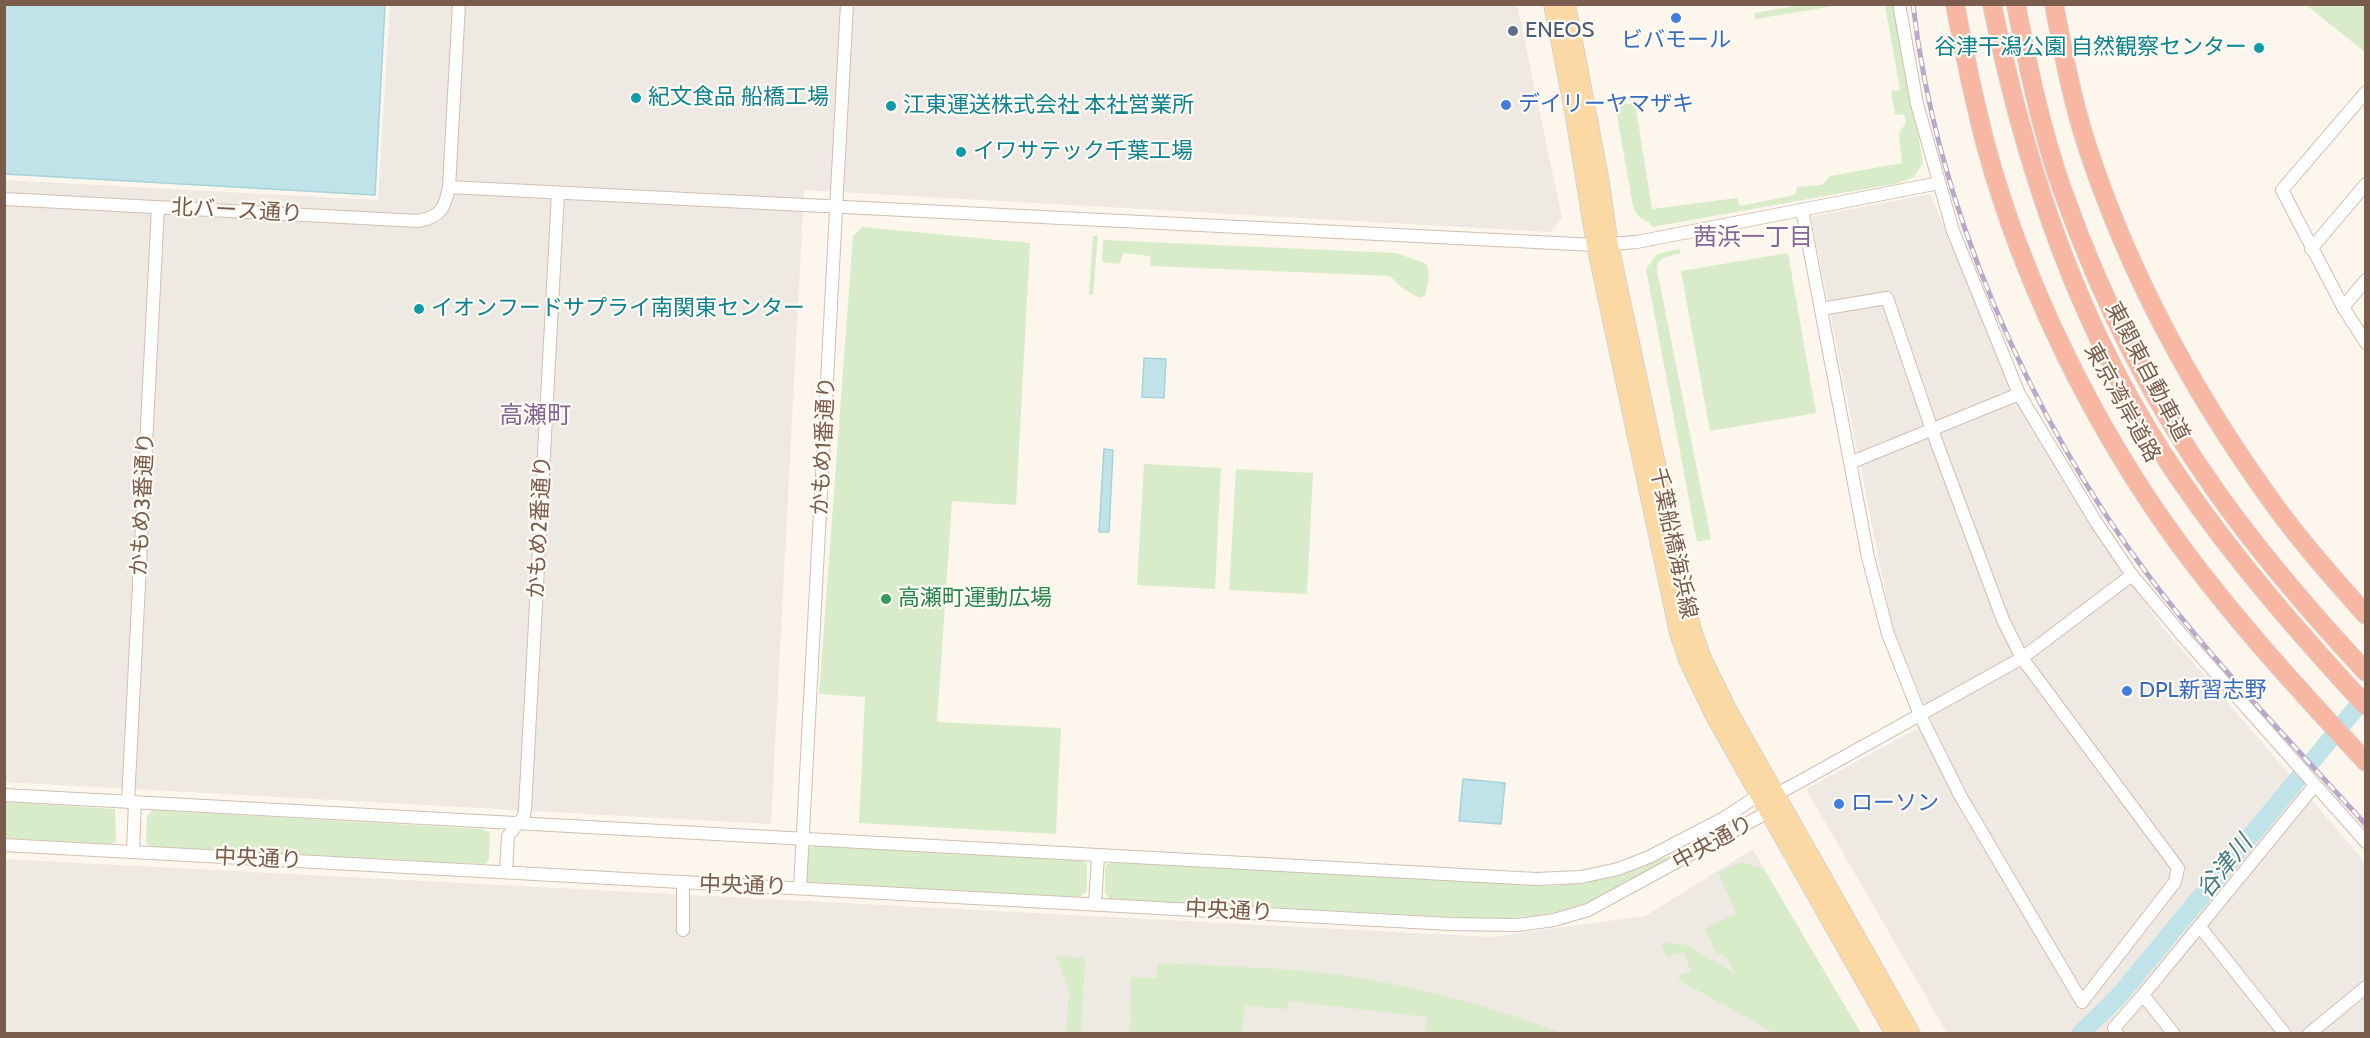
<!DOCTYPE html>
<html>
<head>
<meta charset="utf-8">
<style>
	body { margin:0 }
	#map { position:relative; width:2370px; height:1038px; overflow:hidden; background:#fdf6ec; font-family:Cabin,sans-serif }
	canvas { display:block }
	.frame { position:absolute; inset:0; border:6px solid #7a5c4d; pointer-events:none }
</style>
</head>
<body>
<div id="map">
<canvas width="2370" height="1038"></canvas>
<div class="frame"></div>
</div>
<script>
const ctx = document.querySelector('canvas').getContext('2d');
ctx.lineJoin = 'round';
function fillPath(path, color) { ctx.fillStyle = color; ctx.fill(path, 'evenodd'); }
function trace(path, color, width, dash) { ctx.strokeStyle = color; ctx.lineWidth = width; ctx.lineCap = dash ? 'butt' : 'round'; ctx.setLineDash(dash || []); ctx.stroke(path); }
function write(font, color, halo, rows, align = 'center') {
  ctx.font = font + ' Cabin,"Noto Sans JP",sans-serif'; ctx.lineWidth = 4.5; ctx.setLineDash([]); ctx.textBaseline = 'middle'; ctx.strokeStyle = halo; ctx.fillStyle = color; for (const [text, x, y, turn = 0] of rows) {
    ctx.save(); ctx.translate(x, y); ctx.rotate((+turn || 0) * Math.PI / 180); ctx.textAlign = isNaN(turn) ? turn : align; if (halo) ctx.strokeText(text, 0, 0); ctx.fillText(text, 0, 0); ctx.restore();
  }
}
const industrial = new Path2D(`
	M1517,4L1562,218L1550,232L804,190L771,824L5,782L4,180L378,200L390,5Z
	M1930,194L2029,424L2160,624L2365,862V1033H1947L1806,789L1931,721L1892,626L1811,217Z
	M1753,849L1858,1033H5L4,859L1491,937L1645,916Z`);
const green = new Path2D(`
	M1801,5H1840L1755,19V13Z
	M1885,5H1896L1923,163L1914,177L1898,183L1652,227L1649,222C1638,217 1638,217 1633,206L1617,116L1618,109L1624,104H1631L1636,109L1652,209L1737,198L1740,206L1795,195L1797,187L1822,185L1830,176L1902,163L1899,133L1906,123L1904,115L1895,114L1891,91L1900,90Z
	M2306,5H2365V52Z
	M862,227L1030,243L1016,505L952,501L937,722L1061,728L1056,834L859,823L865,697L819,694L853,236Z
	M1093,236H1098L1093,294L1089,295Z
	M1103,240L1396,253L1427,264L1429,276L1425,296L1419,298L1402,288L1390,276L1151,266L1150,256L1123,253L1120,264L1102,262Z
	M1679,249L1681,253L1666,257L1658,262L1657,270L1711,539L1697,542L1646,269L1657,254Z
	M1788,253L1816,413L1710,431L1681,271Z
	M1144,464L1221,468L1215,589L1137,585Z
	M1236,469L1313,473L1307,594L1229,590Z
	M5,802L115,809L116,842L111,844L5,838Z
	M152,810L482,829L490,833L489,859L486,864L153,847L146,843L147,817Z
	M817,846L1079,860L1087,863V891L1080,897L814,883L807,881L806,878L807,851L809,848Z
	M1689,849C1657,867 1625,888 1590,902C1557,915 1521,918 1486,919L1110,899L1105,893V869L1107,864L1116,862L1556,886L1620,874Z
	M1741,862L1764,869L1861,1033H1774L1679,980V975L1691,971L1683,952L1667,957L1661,942L1687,945L1736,974L1725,955L1716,953L1705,928L1736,913L1718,873Z
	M1056,956L1085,958L1081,1033H1066L1069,992Z
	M1157,963C1218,966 1280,967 1340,975C1416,986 1490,1006 1562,1033H1425L1427,1017L1289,1001L1288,1009L1244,1006L1242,1033H1130L1131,977L1157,978Z`);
const water = new Path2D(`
	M4,5H385L375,195L5,174Z
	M1144,358L1166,359L1164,398L1142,397Z
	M1104,449L1113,450L1109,532H1099Z
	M1463,779L1505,783L1501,824L1459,821Z`);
const river = new Path2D(`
	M2080,1034L2118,997L2366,696`);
const minor = new Path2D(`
	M1899,4L1917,104L1953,231L2019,394L2096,522L2132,575L2182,635L2366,842
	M2366,92L2282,190L2343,307L2366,343
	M449,187L1595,245L1637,242L1939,183
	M4,199L418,221C440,217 445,209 449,187L459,4
	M1802,210L1868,557L1888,634L1920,715L1961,797L2082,1002L2175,882L2178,868L2022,658L2003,620L1932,430L1887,298L1821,309
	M2311,249L2366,184
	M2343,307L2366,280
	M1852,462L2019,394
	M4,795L1536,879L1581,877L1618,869L1649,857L1724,818L1759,795H1775L1801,781L2022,658L2132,575
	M128,802L158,207
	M4,845L1450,924L1518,925L1554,920L1588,910L1768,812L1772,804
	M133,852L135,802
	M506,872L508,836L524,816L525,809L558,193
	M800,888L847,4
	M1095,904L1098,856
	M2200,927L2285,1034
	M683,930V883
	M2143,995L2174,1034
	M2117,1034L2114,1028L2143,995L2315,785
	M2309,1034L2366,987`);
const major = new Path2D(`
	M1552,4L1573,111L1595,245L1678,633L1687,660L1715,718L1894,1034
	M1567,4L1600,177L1610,245L1692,627L1702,656L1729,711L1912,1034`);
const highway = new Path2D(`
	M1955,4C1964,52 1974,100 1986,146C2023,283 2094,427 2177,541C2234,619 2300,691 2366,762
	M1992,4C2026,172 2081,336 2179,478C2235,560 2299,633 2366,706
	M2016,4C2028,67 2041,129 2062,189C2100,296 2152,402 2218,494C2263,557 2313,615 2366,672
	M2054,4C2063,52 2072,100 2087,146C2129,274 2194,394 2273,503C2301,542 2334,579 2366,615`);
const rail = new Path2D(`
	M1913,4C1936,207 2029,417 2151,579C2216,665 2293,744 2366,825`);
const markers = [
	[1676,18,6,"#3f7fe0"],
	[1513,31,6,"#5c6f8a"],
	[2259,48,6,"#0f9aa8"],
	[636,98,6,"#0f9aa8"],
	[1506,105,6,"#3f7fe0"],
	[891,106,6,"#0f9aa8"],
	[961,152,6,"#0f9aa8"],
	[419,309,6,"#0f9aa8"],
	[886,599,6,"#2e9e5b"],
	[2127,691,6,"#3f7fe0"],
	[1839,804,6,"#3f7fe0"]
];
const serviceNames = [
	["ENEOS",1525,31]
];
const shopNames = [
	["ビバモール",1676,41,"center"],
	["デイリーヤマザキ",1518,105],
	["DPL新習志野",2139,691],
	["ローソン",1851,804]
];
const cultureNames = [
	["谷津干潟公園 自然観察センター",2247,48,"right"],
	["紀文食品 船橋工場",648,98],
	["江東運送株式会社 本社営業所",903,106],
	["イワサテック千葉工場",973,152],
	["イオンフードサプライ南関東センター",431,309]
];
const streetNames = [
	["北バース通り",237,211,3],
	["東関東自動車道",2147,372,62],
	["東京湾岸道路",2122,403,61],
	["かもめ1番通り",824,446,-87],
	["かもめ3番通り",143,504,-87],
	["かもめ2番通り",540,527,-87],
	["千葉船橋海浜線",1673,543,78],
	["中央通り",1713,843,-29],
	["中央通り",258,859,3],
	["中央通り",743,886,2],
	["中央通り",1229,911,3]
];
const leisureNames = [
	["高瀬町運動広場",898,599]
];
const neighbourhoodNames = [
	["茜浜一丁目",1753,238],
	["高瀬町",535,416]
];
const waterNames = [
	["谷津川",2225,867,-51]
];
fillPath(industrial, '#efe9e4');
fillPath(green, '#d8ecc9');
fillPath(water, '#bfe3e8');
trace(water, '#a5d3da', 1.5);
trace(river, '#bfe3e8', 18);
trace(minor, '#d1beb0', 14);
trace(major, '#dad1cd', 18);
trace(highway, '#dad1cd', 20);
trace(minor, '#fff', 12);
trace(major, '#fbd9a5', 16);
trace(highway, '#f7b7a3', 18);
trace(rail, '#b9a8c9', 5);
trace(rail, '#fffaf3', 3, [9]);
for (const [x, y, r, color] of markers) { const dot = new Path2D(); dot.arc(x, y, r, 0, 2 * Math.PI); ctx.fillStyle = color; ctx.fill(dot); trace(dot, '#fffaf3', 2); }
write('22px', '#4e5e75', '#fffaf3', serviceNames, 'left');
write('22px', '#366cbe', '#fffaf3', shopNames, 'left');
write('22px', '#0d838f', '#fffaf3', cultureNames, 'left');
write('22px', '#7a5c4d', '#fffaf3', streetNames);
write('22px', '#27864d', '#fffaf3', leisureNames, 'left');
write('24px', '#846695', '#fffaf3', neighbourhoodNames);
write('italic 24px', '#437c86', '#fffaf3', waterNames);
</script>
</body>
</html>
